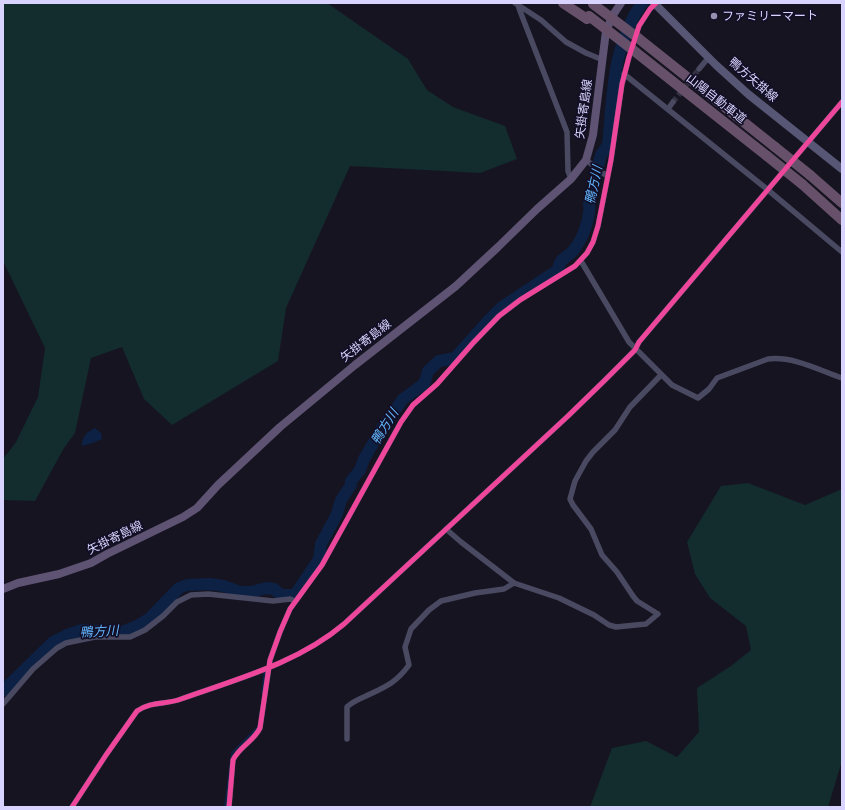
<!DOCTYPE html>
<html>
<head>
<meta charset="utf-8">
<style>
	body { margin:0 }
	#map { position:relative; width:845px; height:810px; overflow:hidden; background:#161421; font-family:Quicksand,sans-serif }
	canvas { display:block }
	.frame { position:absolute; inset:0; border:4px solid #d9d4ff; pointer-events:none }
</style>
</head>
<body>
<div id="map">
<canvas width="845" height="810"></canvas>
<div class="frame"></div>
</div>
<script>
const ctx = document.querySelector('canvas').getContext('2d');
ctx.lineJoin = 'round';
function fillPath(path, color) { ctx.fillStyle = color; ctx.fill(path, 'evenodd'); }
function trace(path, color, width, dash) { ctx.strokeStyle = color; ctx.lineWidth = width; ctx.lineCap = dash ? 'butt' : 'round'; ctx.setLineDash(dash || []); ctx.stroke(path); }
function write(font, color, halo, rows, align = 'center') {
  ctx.font = font + ' Quicksand,"Noto Sans JP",sans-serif'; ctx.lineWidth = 3.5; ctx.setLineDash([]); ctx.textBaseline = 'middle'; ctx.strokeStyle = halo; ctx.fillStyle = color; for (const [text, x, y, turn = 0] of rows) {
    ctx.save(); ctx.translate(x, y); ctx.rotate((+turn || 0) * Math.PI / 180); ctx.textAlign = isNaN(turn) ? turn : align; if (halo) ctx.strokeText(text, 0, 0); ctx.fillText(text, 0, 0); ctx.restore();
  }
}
const green = new Path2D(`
	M3,3H327L408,59L427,90L453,107L505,126L517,159L480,173L350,166L286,308L278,361L172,425L144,399L122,347L91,358L75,433L64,448L35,501L3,500V459L16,442L38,397L45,348L3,261Z
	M748,483L805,505L842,489V761L828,807H590L612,748L646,741L677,757L699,732L697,688L731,666L751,650L746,626L710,598L695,574L687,542L721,486Z`);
const water = new Path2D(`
	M95,428L101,433L102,439L93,443L82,446C82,436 87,432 95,428Z`);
const stream = new Path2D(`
	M262,693L265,670
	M225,807L232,753L258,727`);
const river = new Path2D(`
	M3,691L53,642L67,635L82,630L122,632L137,626L150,618L179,588L187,585L210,584L224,586L240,592H252L266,588L274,589L281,595H295L319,559L321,544L337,514L341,500L351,485V481L360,470L364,459L382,428L403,399L421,386L425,382L428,371L439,361L455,358L488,321L502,307L558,270C560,257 566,259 573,251C582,241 591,217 589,204L601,155L608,145C613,95 612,46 642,3`);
const minorTunnel = new Path2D(`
	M673,102L699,69`);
const minor = new Path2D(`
	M515,3L518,5L520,11L567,132L568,171L571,179
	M518,5L541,20L566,42L586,53L603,60
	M699,69L709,57
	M624,74L768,190L842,252
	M668,109L673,102
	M586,160L607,176
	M581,261L629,342L672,385L698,398L709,389L717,378L768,359C793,356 819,370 842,378
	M446,529L461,542L514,583L559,598L594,615L609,625L616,627L646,624L658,614L637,601L633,596L617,572L602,555L591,529L573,505L570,499L575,481L586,461L593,452L615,430L630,407L661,375
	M3,704L33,669L57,648L66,643L95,637H130L145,630L163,616L177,602L191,595L208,594L273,601L290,599L295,601
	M347,739V707C352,702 359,699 366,696C385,687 396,683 409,665L405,647L411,629L429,610L441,601L475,593L504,589L514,583
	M72,807L106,755L137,711C152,701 165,705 181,699C237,679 298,663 344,624L568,416L604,381L635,350L639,342L842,102
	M229,807L233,760C239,747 254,741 260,728L270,660L280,632L290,609L322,565L401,422L413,405L437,384L473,343L499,316L520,300L575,266L587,253L593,242L598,226L611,160L622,84L629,57L639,26L650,9L656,3`);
const secondary = new Path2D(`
	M654,3L716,65L748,94L842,169`);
const primary = new Path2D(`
	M3,589L18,583L59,574L91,563L107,554L183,517L197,508L218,485L280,427L355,365L456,286L498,247L537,209L571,179L586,160L593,135L606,31L613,15L621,3`);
const motorway = new Path2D(`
	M563,3L587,19
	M638,38L775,147
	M633,50L767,156
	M810,175L842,203
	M802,184L842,220`);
const motorwayBridge = new Path2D(`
	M593,4L638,38
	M589,16L633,50
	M775,147L810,175
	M767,156L802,184`);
const cycleway = new Path2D(`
	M72,807L106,755L137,711C152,701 165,705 181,699C237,679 298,663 344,624L568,416L604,381L635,350L639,342L842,102
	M229,807L233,760C239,747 254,741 260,728L270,660L280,632L290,609L322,565L401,422L413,405L437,384L473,343L499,316L520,300L575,266L587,253L593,242L598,226L611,160L622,84L629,57L639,26L650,9L656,3`);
const markers = [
	[714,16,4,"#9591b1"]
];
const poiNames = [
	["ファミリーマート",722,16]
];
const streetNames = [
	["鴨方矢掛線",753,80,41],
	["山陽自動車道",716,99,38],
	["矢掛寄島線",584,109,-82],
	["矢掛寄島線",366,341,-38],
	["矢掛寄島線",115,538,-26]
];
const waterNames = [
	["鴨方川",594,185,-78],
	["鴨方川",385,427,-58],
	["鴨方川",99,632,-3]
];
fillPath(green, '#132c2d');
fillPath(water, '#0d2144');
trace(stream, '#0d2144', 2);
trace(river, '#0d2144', 12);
trace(minorTunnel, '#333142', 5.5, [5.5, 3]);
trace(minor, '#4a4962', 5.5);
trace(secondary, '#575674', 8);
trace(primary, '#5e5373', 8);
trace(motorway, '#67516a', 10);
trace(motorwayBridge, '#67516a', 10);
trace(cycleway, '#ed469a', 5);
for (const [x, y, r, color] of markers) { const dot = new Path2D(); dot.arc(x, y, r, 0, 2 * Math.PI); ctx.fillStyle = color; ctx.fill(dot); trace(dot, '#130f26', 1.5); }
write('12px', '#d9d4ff', '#130f26', poiNames, 'left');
write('12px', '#d9d4ff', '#130f26', streetNames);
write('italic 13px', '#62b6ff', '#130f26', waterNames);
</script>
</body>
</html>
